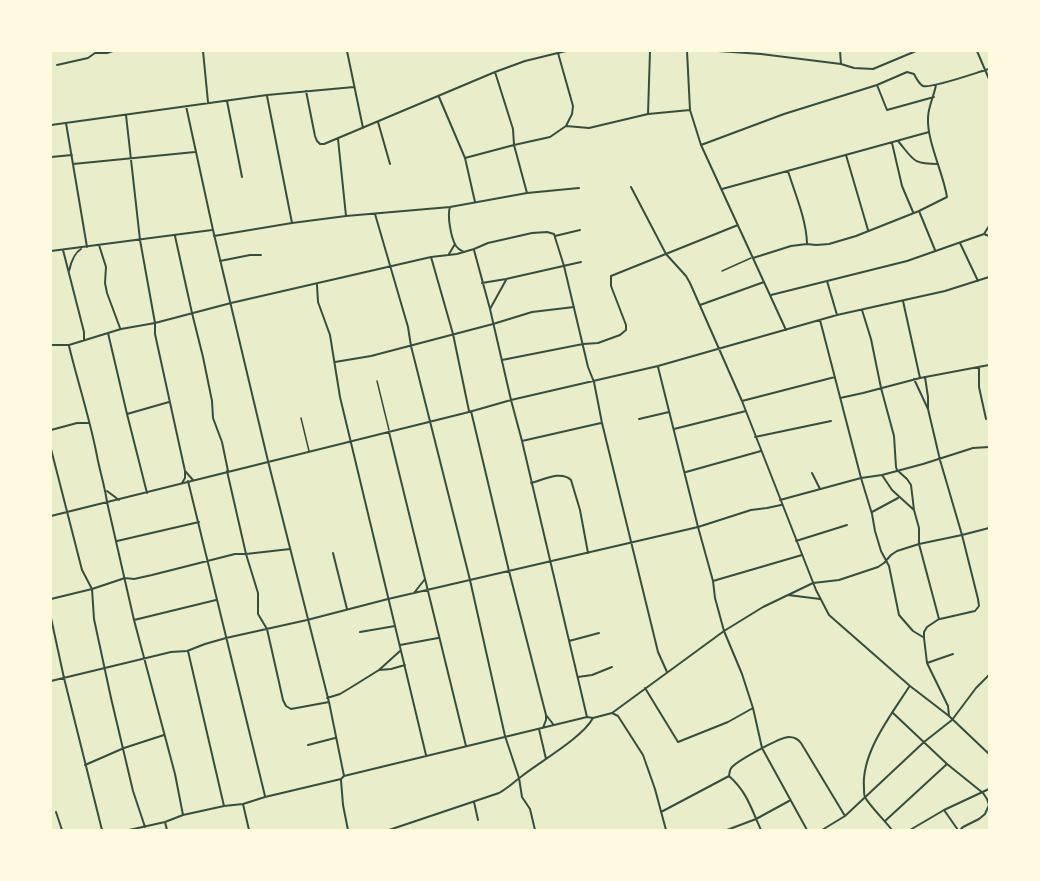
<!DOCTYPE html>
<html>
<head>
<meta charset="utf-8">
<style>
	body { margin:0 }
	#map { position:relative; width:1040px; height:881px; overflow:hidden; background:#e9edc9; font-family:"PT Sans Narrow",sans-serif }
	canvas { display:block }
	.frame { position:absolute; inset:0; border:52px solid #fefae0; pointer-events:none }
</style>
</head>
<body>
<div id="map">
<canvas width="1040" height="881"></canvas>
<div class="frame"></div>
</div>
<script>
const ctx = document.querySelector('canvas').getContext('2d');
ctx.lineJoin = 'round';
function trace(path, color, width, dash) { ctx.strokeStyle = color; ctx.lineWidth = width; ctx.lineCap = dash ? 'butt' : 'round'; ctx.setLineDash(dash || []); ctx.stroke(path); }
const service = new Path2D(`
	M722,271L751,258
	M377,381L389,430
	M301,418L309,451`);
const minor = new Path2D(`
	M203,51L208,102
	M347,51L363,128
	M687,51L690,110L701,145L786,330
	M718,51L761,54L841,64L854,68L873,69L916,51
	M840,51L841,64
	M977,51L989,79
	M558,53L573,106L572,114L566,126
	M57,65L88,58L95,53H107L113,51
	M495,72L513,129L514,145L527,193
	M877,85L887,110L934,97
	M306,91L315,136L317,141L320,144H324L495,72L525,61L566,51
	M267,96L292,223
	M439,97L465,158L475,202
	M227,101L242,177
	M186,106L213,230L268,461L329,702L344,776
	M648,114L650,51
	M126,115L140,240L155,323V334L185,471V478L182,483
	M378,122L390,164
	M66,123L87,247
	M51,125L267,95L354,87
	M338,139L346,216
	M898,141C914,160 912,164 938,164
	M892,143L902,186L913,212
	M701,145L784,114L877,85L907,72L914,74C916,78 919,84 923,86C931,89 978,72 989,69
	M846,155L868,230
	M51,157L72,155
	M465,158L514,145L550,137L566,126L589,128L648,114L690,110
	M73,164L195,152
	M788,171C795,194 806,218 807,243
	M631,187L666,254L686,276L690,283L742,401L816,590L829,615L910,686L949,716L989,754
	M722,189L929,132
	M450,207C447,216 451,238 456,246C459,250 460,250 464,252
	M919,211L935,250
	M375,214L408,327L411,346L470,580L505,736L519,778L522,797L530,809L535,830
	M984,234L989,226
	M175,236L192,313L203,357L212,401L213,418L222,442L228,471
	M214,236L292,223L346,216L450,207L527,193L579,188
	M555,236L580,230
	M960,243L978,281
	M99,245L106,267L105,283L107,293L120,328
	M63,250L84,332V340
	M474,250L490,309L511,400L522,441L587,717
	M51,251L212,230
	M449,254L455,244
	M431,257L453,334L469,411
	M753,258L791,246L807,244L816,245L829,244L856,236L919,211L947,197C943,172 927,142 928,118C928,107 934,96 936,85
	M220,261L250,255H261
	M69,271C71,262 74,253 81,249
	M827,281L837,315
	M482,283L506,279L581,262
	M317,285L318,302L330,335L340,397L426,755
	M771,295L907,261L984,234L989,236
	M903,301L920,378
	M700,305L764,282
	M490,309L506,280
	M862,310L871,339L881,388L894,436L896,467L897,470L907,479L911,485L914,510L919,528V544L939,619L927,627L924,632V638L927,663L948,706L949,716
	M820,320L861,478L872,514L875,531L881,551L889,566L899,615L913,631L923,637
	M108,333L127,414L147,493
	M51,345H69L121,329L155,323L231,303L431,257L457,254L474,249L488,243L532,233L547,232L554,234L564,266L588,367L594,382L602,423L658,652L667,672
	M69,346C78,383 90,419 97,456C100,472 105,487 107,502L134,620L175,774L183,815
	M502,360L583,344L598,343L620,335L626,330V325L611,286V276L738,225
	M335,362L371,356L493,324L532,312L574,307
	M658,367L698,527L713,581L715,598L724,631L742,674L753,708L762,748L807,830
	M979,367V387L986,419
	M925,377L928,397V409
	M914,379L928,409L940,460L962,535L978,599L979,606L975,611L940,619
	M840,398L863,393L920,378L989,365
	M742,401L835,377
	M471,411L509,571L546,715V720L543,728
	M127,414L169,402
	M639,419L669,412
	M674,429L746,411
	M51,430L77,423H89
	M389,432L466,746
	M755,437L831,421
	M522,441L601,423
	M51,449L82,570L92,589L94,619L111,698L133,791L145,827
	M185,471L193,480
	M227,471L246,554L258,593V614L267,629L283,700L286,706L291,709L329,702
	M686,472L761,451
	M812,473L820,489
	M882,475L892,490L914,510
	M188,481L265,796
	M531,483C543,480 561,470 571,480L580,510L588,553
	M107,491L119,500
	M780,500L861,478L882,475L923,464L973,448L989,447
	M872,512L898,498
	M51,516L469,412L511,400L658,366L837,315L945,291L989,277
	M117,541L199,522
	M796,541L847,525
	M333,553L347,609
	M713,581L802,555
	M414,593L425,579
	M788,595L820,599
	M51,599L92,589L125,578L134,579L152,575L235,554H246L290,549
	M51,618L64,678L102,830
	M134,620L216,600
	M360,632L395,626
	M569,641L599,633
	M400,645L438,638
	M188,651L224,806
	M927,663L953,654
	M379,670L391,669L405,665
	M578,677L592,675L612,667
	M51,681L171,652L187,651L205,644L226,638L307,620L388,599L698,527L751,510L767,508L781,505
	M645,688L678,742L728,722L753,708
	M327,698L340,694L350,688L379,670L400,651
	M612,713L618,716L643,755L655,789L666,830
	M893,713L947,764L983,793L987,799L989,805L985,814L979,819L963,827L960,830
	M546,715L553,724
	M539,729L546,759
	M308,745L335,738
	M85,765L124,748L164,735
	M729,776C747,792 751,808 761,830
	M341,780L343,805L348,830
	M474,802L478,820
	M243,804L249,830
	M944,810L958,830
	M56,812L62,830
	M661,812L729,776C730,772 729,770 732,767C739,760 780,737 789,737C794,737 798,739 801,743L845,816
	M885,821L947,764
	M165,822L167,830
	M129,830L165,822L183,815L224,806L243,804L265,797L341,779L344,776L587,717L593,718L612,713L724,631L763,607L813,583L839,580L878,567L884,563L891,555L897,551L919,544L962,535L989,528
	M389,830L499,793C508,788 514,782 522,776C541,761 582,738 593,718
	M727,830L756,819L789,801
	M822,830L845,816L924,742L952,720L976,688L989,675
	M892,830C886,822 869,805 865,797C864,796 864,790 864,788C861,753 891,715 909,687
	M910,830L944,810L989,789`);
trace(service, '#344e41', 1.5);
trace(minor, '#344e41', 2);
</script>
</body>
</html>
